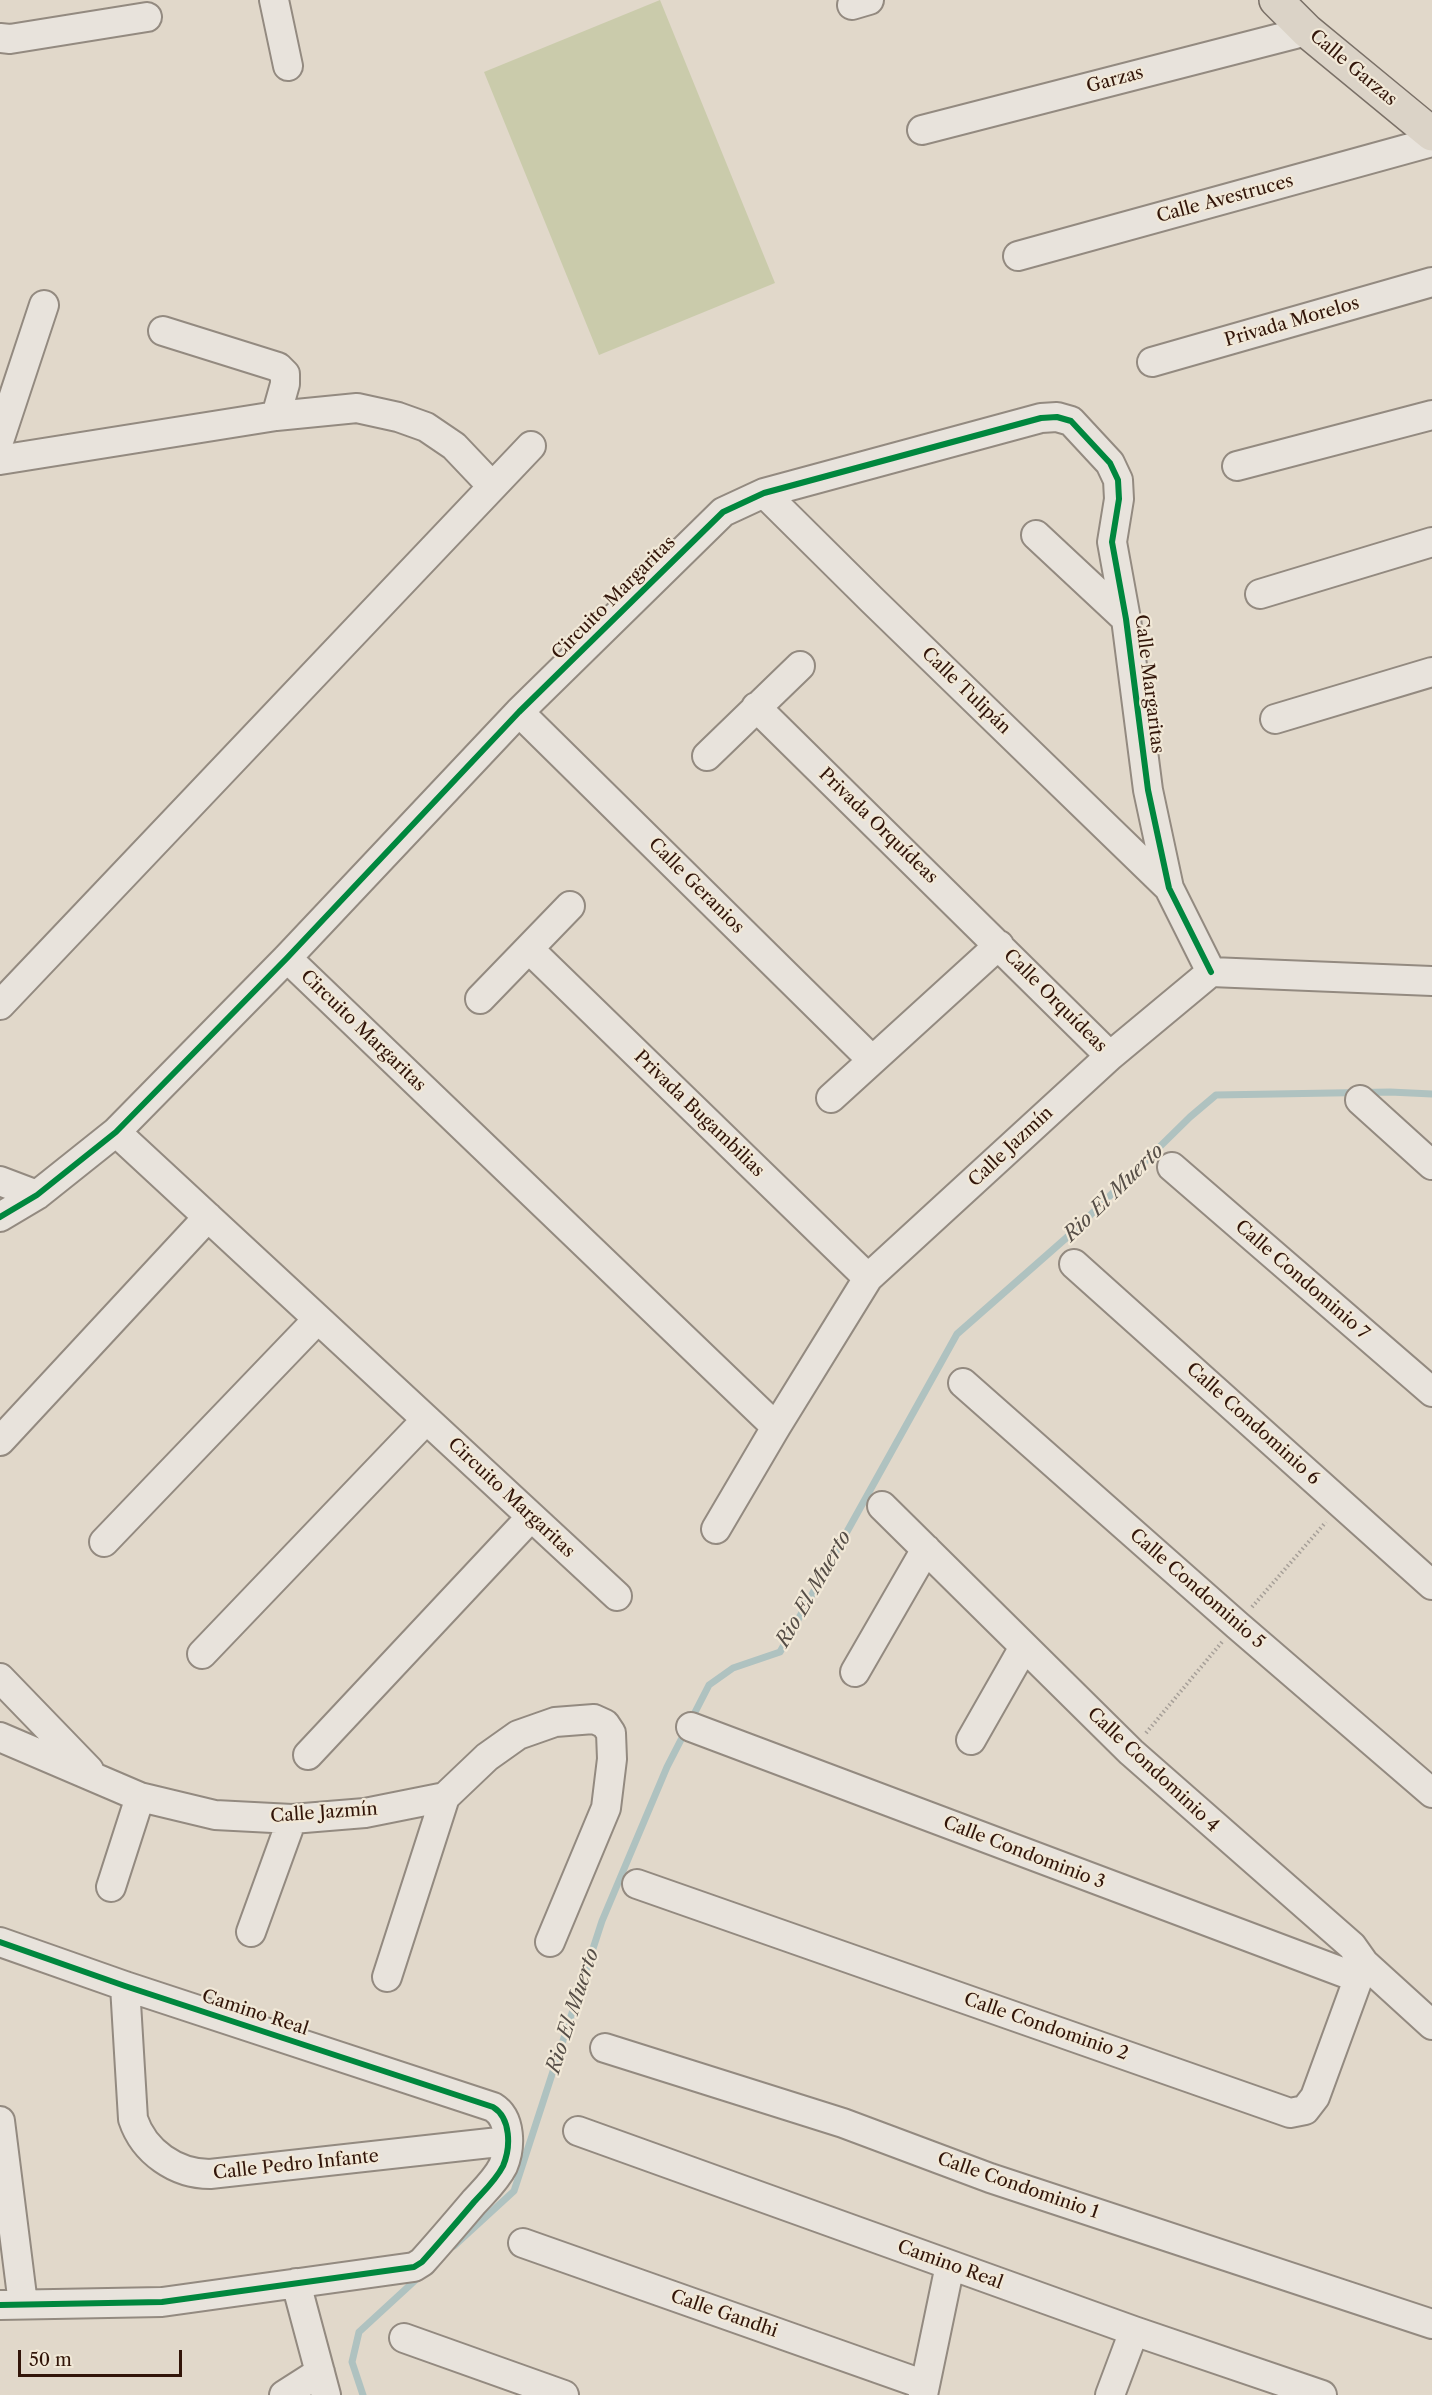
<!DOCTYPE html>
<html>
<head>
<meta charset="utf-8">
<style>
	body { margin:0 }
	#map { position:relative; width:1432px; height:2395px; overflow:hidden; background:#e1d8ca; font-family:"Libre Caslon Text",serif }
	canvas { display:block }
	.scale { position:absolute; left:18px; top:2350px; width:164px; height:27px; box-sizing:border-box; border:3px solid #321509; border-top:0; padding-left:8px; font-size:18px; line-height:21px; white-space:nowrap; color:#321509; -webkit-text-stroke:4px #f1e8d7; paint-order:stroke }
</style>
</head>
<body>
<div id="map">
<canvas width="1432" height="2395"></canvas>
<div class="scale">50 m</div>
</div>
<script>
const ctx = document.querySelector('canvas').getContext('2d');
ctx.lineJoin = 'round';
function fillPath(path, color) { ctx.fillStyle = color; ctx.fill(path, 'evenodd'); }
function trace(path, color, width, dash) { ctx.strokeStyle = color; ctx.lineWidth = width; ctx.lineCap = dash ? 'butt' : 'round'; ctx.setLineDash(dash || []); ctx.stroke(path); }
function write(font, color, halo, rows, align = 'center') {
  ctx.font = font + ' "Libre Caslon Text",serif'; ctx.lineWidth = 4.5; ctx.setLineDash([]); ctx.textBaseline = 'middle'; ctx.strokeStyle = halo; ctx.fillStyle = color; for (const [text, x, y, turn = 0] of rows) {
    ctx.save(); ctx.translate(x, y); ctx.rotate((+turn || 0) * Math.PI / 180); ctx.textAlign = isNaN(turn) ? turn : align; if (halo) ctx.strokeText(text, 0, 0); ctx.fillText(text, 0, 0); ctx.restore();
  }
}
const green = new Path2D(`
	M660,0L775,283L599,355L484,72Z`);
const stream = new Path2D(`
	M691,1720L709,1685L733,1668L780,1652L957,1334L1073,1232L1190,1117L1216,1095L1390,1092L1432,1094
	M454,2246L514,2191L602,1921L667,1767L686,1730
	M363,2395L352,2362L359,2332L421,2275`);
const path = new Path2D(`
	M1252,1607L1326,1522
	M1146,1733L1222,1642`);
const minor = new Path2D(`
	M274,0L288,66
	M852,5L869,0
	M0,38L10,39L147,17
	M922,130L1307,31
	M1018,256L1432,142
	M163,331L278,367L285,374V384L276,416
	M1152,362L1432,282
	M0,438L44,305
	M0,460L276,416L357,408L398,417L426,427L454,446L492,486
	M1237,466L1432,415
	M764,493L872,600L1169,888
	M1036,535L1126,619
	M1260,594L1432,542
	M756,707L1110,1056
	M519,712L872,1060
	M1275,719L1432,672
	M707,756L800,666
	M529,949L868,1278
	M287,958L776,1427
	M480,999L570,906
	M0,1005L531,446
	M831,1098L999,945
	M1360,1100L1432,1165
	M116,1132L617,1596
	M1172,1167L1432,1392
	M0,1181L37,1195
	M0,1217L37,1195L116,1132L287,958L519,712L723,512L764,493L1041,418L1057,417L1071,421L1110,463L1118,480L1119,499L1112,542L1126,619L1148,790L1169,888L1211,972
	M1074,1264L1432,1585
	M963,1383L1237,1625L1432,1793
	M0,1441L208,1217
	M882,1506L1131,1752L1352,1946L1364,1963L1432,2025
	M716,1529L776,1427L868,1278L1110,1056L1211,972L1432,981
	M104,1542L318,1319
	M202,1654L426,1420
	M855,1672L926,1549
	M0,1678L89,1770
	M691,1727L1358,1978
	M0,1737L140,1797L215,1815L292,1819L365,1813L445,1797
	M971,1740L1024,1647
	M308,1755L531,1517
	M637,1884L1290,2113L1305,2110L1315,2097L1364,1963
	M111,1887L140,1797
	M251,1932L292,1819
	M0,1942L125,1986L493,2107C511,2118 511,2147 503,2166C496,2180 484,2191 474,2202C457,2222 440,2242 422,2262L414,2267L162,2302L0,2305
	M387,1977L445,1797L487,1757L518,1735L555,1722L594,1719L605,1724L611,1733L612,1759L606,1808L550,1942
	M125,1986L133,2119C144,2152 176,2174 210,2174L508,2141
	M605,2048L843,2123L990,2178L1432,2324
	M0,2121L23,2304
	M578,2131L1134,2331L1322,2395
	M523,2243L925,2385
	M296,2283L326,2395
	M404,2338L564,2395
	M284,2395L320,2372
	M923,2395L950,2265
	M1110,2395L1134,2331`);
const major = new Path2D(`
	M1276,0L1307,31L1432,134`);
const cycleway = new Path2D(`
	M0,1217L37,1195L116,1132L287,958L519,712L723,512L764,493L1041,418L1057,417L1071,421L1110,463L1118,480L1119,499L1112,542L1126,619L1148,790L1169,888L1211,972
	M0,1942L125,1986L493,2107C511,2118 511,2147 503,2166C496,2180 484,2191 474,2202C457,2222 440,2242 422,2262L414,2267L162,2302L0,2305`);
const streetNames = [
	["Calle Garzas",1353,68,40],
	["Garzas",1115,80,-15],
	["Calle Avestruces",1225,199,-15],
	["Privada Morelos",1292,322,-16],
	["Circuito Margaritas",614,598,-45],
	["Calle Margaritas",1149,684,83],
	["Calle Tulipán",966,691,44],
	["Privada Orquídeas",878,826,44],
	["Calle Geranios",696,886,45],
	["Calle Orquídeas",1055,1001,45],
	["Circuito Margaritas",363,1031,44],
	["Privada Bugambilias",699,1114,44],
	["Calle Jazmín",1011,1147,-43],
	["Calle Condominio 7",1302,1280,41],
	["Calle Condominio 6",1253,1424,42],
	["Circuito Margaritas",511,1498,43],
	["Calle Condominio 5",1197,1589,41],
	["Calle Condominio 4",1153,1770,43],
	["Calle Jazmín",324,1813,-4],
	["Calle Condominio 3",1024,1853,21],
	["Camino Real",255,2013,18],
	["Calle Condominio 2",1046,2027,19],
	["Calle Pedro Infante",296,2165,-6],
	["Calle Condominio 1",1018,2186,19],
	["Camino Real",950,2265,20],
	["Calle Gandhi",724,2314,19]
];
const waterNames = [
	["Rio El Muerto",1114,1193,-44],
	["Rio El Muerto",814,1589,-60],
	["Rio El Muerto",573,2011,-72]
];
fillPath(green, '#cacbab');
trace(stream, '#afc2c0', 7);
trace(minor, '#938a80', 32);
trace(major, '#7a7067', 36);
trace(path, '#a69f98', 4, [1.5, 3]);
trace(minor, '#e8e3dc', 28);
trace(major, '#dbd3c7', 33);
trace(cycleway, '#00873e', 6);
write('18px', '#321509', '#f1e8d7', streetNames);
write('italic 20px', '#564e47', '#f1e8d7', waterNames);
</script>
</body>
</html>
